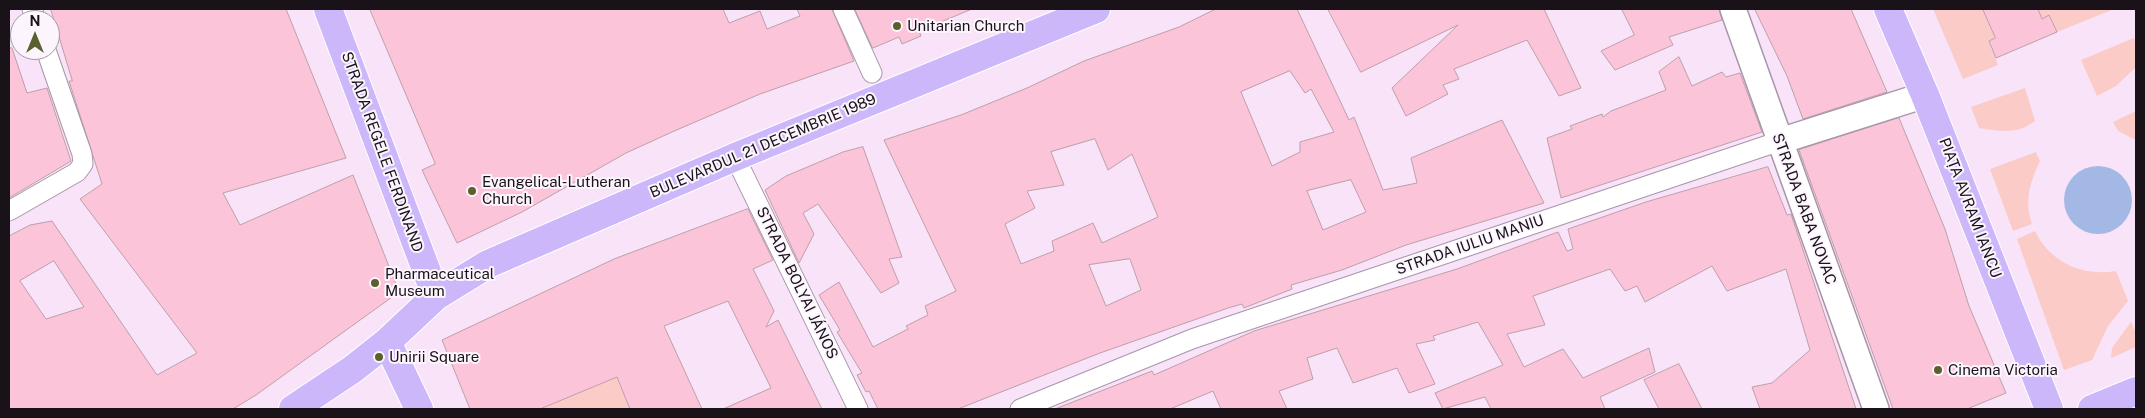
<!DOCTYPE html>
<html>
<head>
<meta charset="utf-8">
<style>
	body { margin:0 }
	#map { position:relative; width:2145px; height:418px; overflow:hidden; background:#f8e3f8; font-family:"Public Sans",sans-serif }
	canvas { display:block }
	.frame { position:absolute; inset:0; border:10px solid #191219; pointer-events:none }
	.north { position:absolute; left:10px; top:10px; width:50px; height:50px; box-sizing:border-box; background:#fdf5fd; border:1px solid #a29aa2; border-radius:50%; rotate:0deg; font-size:14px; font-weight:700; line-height:20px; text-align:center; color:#191219 }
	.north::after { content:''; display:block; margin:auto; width:18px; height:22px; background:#5a602e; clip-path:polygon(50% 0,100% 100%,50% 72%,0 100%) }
</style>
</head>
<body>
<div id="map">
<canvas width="2145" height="418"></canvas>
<div class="frame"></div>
<div class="north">N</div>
</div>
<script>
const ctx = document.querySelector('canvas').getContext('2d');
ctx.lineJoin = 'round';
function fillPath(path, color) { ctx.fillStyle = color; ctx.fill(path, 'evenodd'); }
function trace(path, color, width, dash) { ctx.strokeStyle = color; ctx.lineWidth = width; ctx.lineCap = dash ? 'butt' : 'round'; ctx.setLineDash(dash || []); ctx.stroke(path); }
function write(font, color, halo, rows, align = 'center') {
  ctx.font = font + ' "Public Sans",sans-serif'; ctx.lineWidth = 4; ctx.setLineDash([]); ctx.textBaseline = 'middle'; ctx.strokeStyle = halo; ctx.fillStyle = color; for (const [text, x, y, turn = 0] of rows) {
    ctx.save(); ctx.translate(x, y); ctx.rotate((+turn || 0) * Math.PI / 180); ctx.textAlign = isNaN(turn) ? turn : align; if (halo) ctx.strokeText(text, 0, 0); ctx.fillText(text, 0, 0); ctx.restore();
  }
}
const green = new Path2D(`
	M1933,9H1983L1995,38L1989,42L1998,65L1963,79Z
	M2038,9H2114L2057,32L2050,16L2042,19Z
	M2134,38L2136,45V67L2116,86L2097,96L2081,60Z
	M2025,88L2035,121C2017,135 2000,131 1979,128L1971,107Z
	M2136,111V140L2118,131L2113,122Z
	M2036,152L2040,161C2030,182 2024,202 2032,224L2013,231L1990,169Z
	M2035,231C2050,262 2082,277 2116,271L2128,301L2108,326L2092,360L2064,370L2017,239Z
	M2131,322L2136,333V347L2111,358L2112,348Z
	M617,377L630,409H540Z`);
const water = new Path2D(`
	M2064 200a34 34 0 1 1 68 0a34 34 0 1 1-68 0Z`);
const building = new Path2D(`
	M51,9H286L346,158L223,193L240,225L353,175L399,292L256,395L233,409H9V236L30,225L52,221L157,375L197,353L80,199L102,184L69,81H72ZM54,261L84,307L46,319L20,281Z
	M370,9H723L729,23L760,11L767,29L800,16L797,9H832L854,61L760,94L672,132L626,153L522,212L457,243L422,170L435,164Z
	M855,9H972L919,31L921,36L902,44L899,37L873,48Z
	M1216,9H1297L1349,120L1354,117L1383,190L1417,183L1411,158L1502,120L1544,203L1406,245L1342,270L1291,285L1292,289L1244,308L1242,304L1228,308L1100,353L958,409H878L869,391L866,392L857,375L862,373L837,332L840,330L819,295L839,282L873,347L908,329L906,326L928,315L925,306L956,291L884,140L961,115L1027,88L1084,61L1179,27ZM1290,71L1305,93L1311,89L1334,132L1300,142V152L1272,166L1241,92ZM1095,139L1108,170L1132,154L1158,217L1102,243L1093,223L1052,241L1054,251L1021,264L1005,224L1035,208L1027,191L1064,185L1051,152ZM1351,180L1366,212L1323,230L1307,191ZM1130,259L1141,290L1106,306L1089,265Z
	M1328,9H1544L1581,88L1559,96L1527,40L1454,69L1459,79L1443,85L1448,94L1406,116L1392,88L1458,25L1361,72Z
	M1622,9H1719L1722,20L1669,37L1673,45L1615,70L1601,51L1634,35Z
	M1755,9H1851L1887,92L1803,119L1787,76Z
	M1983,9H2038L2042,19L2049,15L2057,32L1996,58L1989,41L1995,38Z
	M12,48L27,93L47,88L71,161L9,198V49Z
	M1679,57L1692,86L1722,72L1726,77L1740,73L1762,132L1561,198L1547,138L1572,129L1570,126L1602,114L1603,117L1611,111L1666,90L1659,72Z
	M1899,118L1945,229L1969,306L2006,393L1967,409H1893L1799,150Z
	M863,147L902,257L889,259L899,283L881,293L818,204L803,213L814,234L799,263L765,190L786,176L843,152Z
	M1768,167L1787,215L1791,214L1856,409H1760L1752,387L1772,383L1810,350L1786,269L1727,291L1712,266L1645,302L1637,286L1625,291L1610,269L1533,296L1545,325L1507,334L1524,367L1563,349L1583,378L1649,348L1655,372L1600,397L1605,409H1491L1485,397L1443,409L1435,393L1503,365L1478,322L1433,336L1435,340L1416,344L1435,384L1409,393L1397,368L1353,383L1337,348L1307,358L1313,379L1279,391L1287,409H1221L1213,391L1170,409H1055L1152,371L1154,375L1254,331L1457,269L1558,232L1567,251L1573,249L1568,229L1646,202Z
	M748,209L773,260L753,269L774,311L766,327L778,320L822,409H723L771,388L728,301L664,326L702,409H630L617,377L540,409H470L442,340L614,259Z
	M1679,364L1702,409H1659L1644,380Z`);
const pedestrian = new Path2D(`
	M32,9L36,20
	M843,9L872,73
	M735,157L858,409
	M9,211L77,172L83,164L82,154L46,50
	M1020,409L1192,339L1780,141`);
const minor = new Path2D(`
	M1733,9L1876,409
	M1780,141L1925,95`);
const primary = new Path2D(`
	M328,9L436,296
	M1888,9L1925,95L2049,409
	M387,342L419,409
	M293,409L353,369L387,342L436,296L488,264L735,157L1096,9
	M2092,409L2136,391`);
const markers = [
	[897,26,5,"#5a602e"],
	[472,191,5,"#5a602e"],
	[375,283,5,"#5a602e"],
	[379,357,5,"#5a602e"],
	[1938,370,5,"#5a602e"]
];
const poiNames = [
	["Unitarian Church",907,26],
	["Evangelical-Lutheran",482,182],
	["Church",482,199],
	["Pharmaceutical",385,274],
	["Museum",385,291],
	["Unirii Square",389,357],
	["Cinema Victoria",1948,370]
];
const streetNames = [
	["BULEVARDUL 21 DECEMBRIE 1989",763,146,-23],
	["STRADA REGELE FERDINAND",382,152,70],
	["PIAȚA AVRAM IANCU",1970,208,69],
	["STRADA BABA NOVAC",1804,209,70],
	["STRADA IULIU MANIU",1470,245,-19],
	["STRADA BOLYAI JÁNOS",797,283,64]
];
fillPath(green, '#fbcbc7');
fillPath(water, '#a4b8e5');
fillPath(building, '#fcc4d8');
trace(building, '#bc9fa9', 1);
trace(pedestrian, '#a895a9', 21);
trace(minor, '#a895a9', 28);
trace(primary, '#fff', 30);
trace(pedestrian, '#fff', 19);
trace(minor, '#fff', 25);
trace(primary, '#cbb7fa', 28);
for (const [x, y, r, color] of markers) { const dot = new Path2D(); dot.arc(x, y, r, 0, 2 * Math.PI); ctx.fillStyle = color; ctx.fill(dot); trace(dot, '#fdf5fd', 2); }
write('15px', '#191219', '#fdf5fd', poiNames, 'left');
write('15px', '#191219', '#fdf5fd', streetNames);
</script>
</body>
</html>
